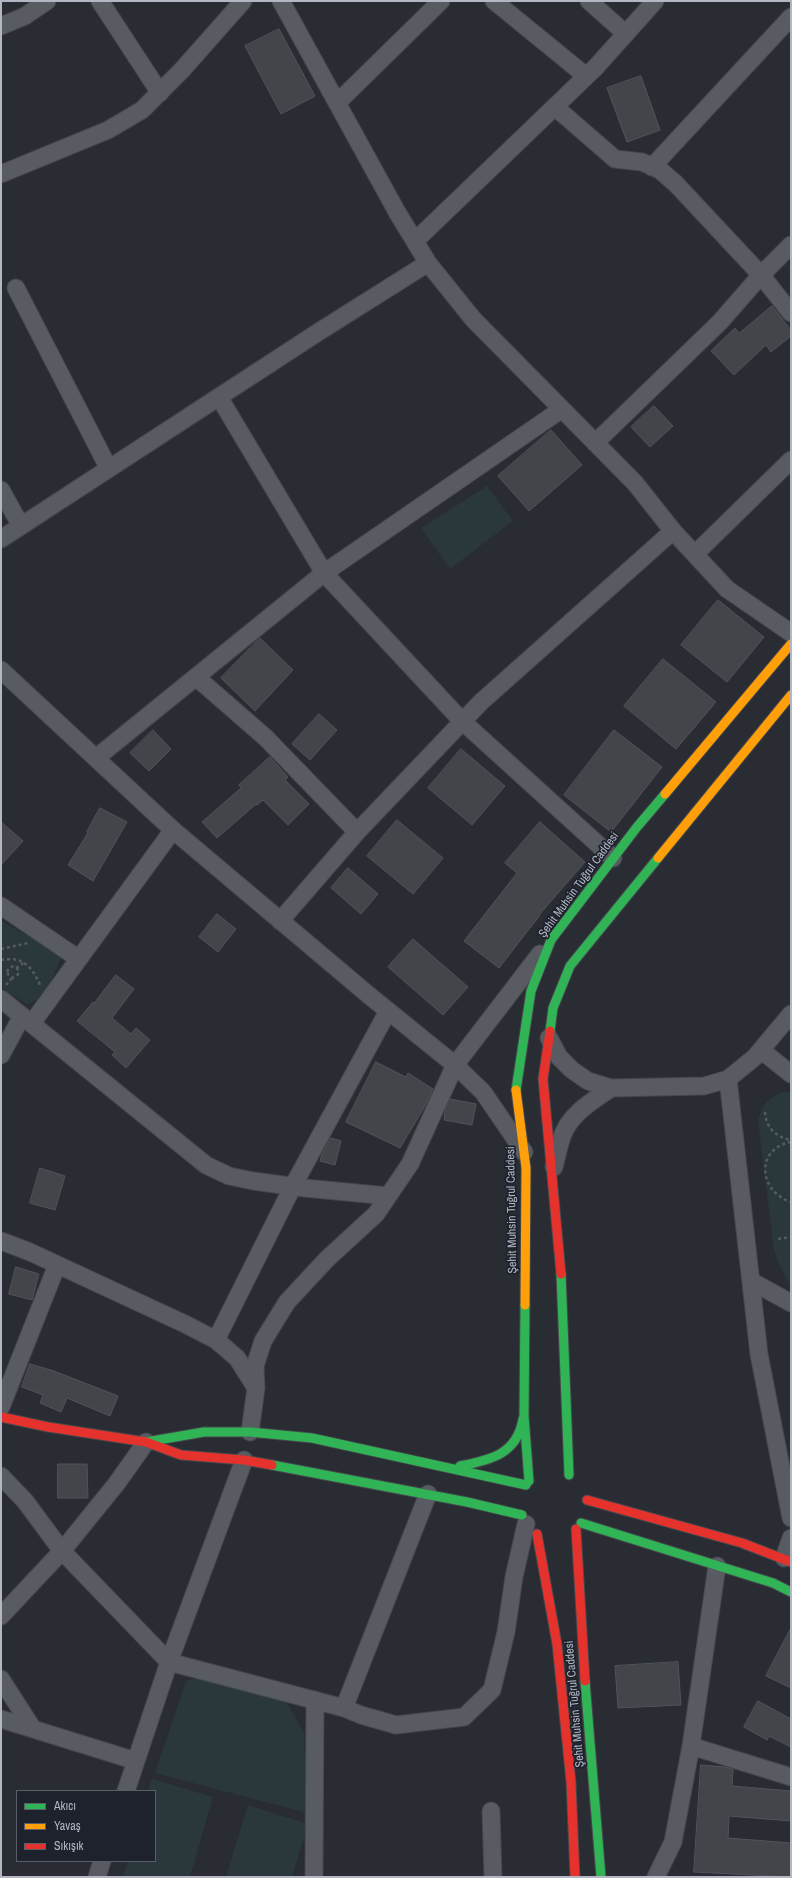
<!DOCTYPE html>
<html>
<head>
<meta charset="utf-8">
<style>
	body { margin:0 }
	#map { position:relative; width:792px; height:1878px; overflow:hidden; background:#292c33; font-family:"Archivo Narrow",sans-serif }
	canvas { display:block }
	.frame { position:absolute; inset:0; border:2px solid #b3b7c4; pointer-events:none }
	.legend { position:absolute; left:16px; top:1790px; width:140px; height:72px; box-sizing:border-box; background:#1d222c; border:1px solid #595e69; margin:0; padding:5px 7px; list-style:none; font-size:12px; color:#b3b7c4 }
	.legend li { display:flex; align-items:center; gap:8px; height:20px }
	.legend b { width:20px; border:1px solid #595e69 }
</style>
</head>
<body>
<div id="map">
<canvas width="792" height="1878"></canvas>
<div class="frame"></div>
<ul class="legend">
<li><b style="height:5px;background:#30b455"></b>Akıcı</li>
<li><b style="height:5px;background:#ff9f0a"></b>Yavaş</li>
<li><b style="height:5px;background:#e5322d"></b>Sıkışık</li>
</ul>
</div>
<script>
const ctx = document.querySelector('canvas').getContext('2d');
ctx.lineJoin = 'round';
function fillPath(path, color) { ctx.fillStyle = color; ctx.fill(path, 'evenodd'); }
function trace(path, color, width, dash) { ctx.strokeStyle = color; ctx.lineWidth = width; ctx.lineCap = dash ? 'butt' : 'round'; ctx.setLineDash(dash || []); ctx.stroke(path); }
function write(font, color, halo, rows, align = 'center') {
  ctx.font = font + ' "Archivo Narrow",sans-serif'; ctx.lineWidth = 3.5; ctx.setLineDash([]); ctx.textBaseline = 'middle'; ctx.strokeStyle = halo; ctx.fillStyle = color; for (const [text, x, y, turn = 0] of rows) {
    ctx.save(); ctx.translate(x, y); ctx.rotate((+turn || 0) * Math.PI / 180); ctx.textAlign = isNaN(turn) ? turn : align; if (halo) ctx.strokeText(text, 0, 0); ctx.fillText(text, 0, 0); ctx.restore();
  }
}
const green = new Path2D(`
	M487,486L513,521L450,569L421,528Z
	M1,921L62,955L51,982L37,1000L27,1004L1,988Z
	M783,1092H791V1286L780,1267L774,1250L758,1121C762,1104 767,1099 783,1092Z
	M199,1677L287,1703L304,1732L307,1813L155,1773L186,1681Z
	M152,1779L213,1797L190,1877H123L128,1861H155V1791H148Z
	M248,1805L308,1824L292,1877H226Z`);
const building = new Path2D(`
	M279,29L315,96L281,114L245,46Z
	M641,76L660,130L627,142L607,88Z
	M772,306L791,330V336L771,352L766,345L734,375L711,351L735,328L739,333Z
	M654,406L673,426L650,447L631,427Z
	M551,430L582,465L529,511L498,476Z
	M718,600L764,637L727,682L681,645Z
	M260,638L293,670L255,711L221,678Z
	M663,659L716,702L676,749L624,706Z
	M319,714L337,730L310,760L292,744Z
	M153,730L171,749L149,771L130,753Z
	M614,730L662,767L611,832L564,795Z
	M461,749L505,786L472,825L428,788Z
	M270,757L288,777L285,780L309,804L288,825L263,800L257,805L256,804L217,838L202,822L241,788L239,785Z
	M100,808L127,822L93,881L68,865L88,833L87,832Z
	M397,820L443,858L413,894L367,856Z
	M1,822L23,841L1,865Z
	M540,822L585,862L539,915H540L499,968L464,941L517,873L505,863Z
	M348,868L378,894L361,914L331,888Z
	M217,914L236,929L218,952L199,937Z
	M413,939L468,987L443,1015L388,967Z
	M116,975L134,989L112,1018L131,1034L136,1028L150,1040L126,1068L112,1055L115,1052L77,1021L93,1002L94,1003Z
	M376,1062L406,1077L408,1073L433,1089L425,1106L400,1148L346,1122Z
	M450,1099L476,1104L472,1125L444,1120L445,1111Z
	M331,1138L341,1141L335,1165L320,1161L322,1154Z
	M40,1168L65,1176L55,1210L30,1203Z
	M16,1267L39,1274L32,1300L9,1294Z
	M30,1364L54,1371L118,1396L110,1416L67,1398L61,1412L40,1403L43,1395L22,1387Z
	M58,1464H87L88,1498H58Z
	M791,1628V1688L766,1676Z
	M678,1662L681,1705L618,1708L615,1666Z
	M758,1701L791,1719V1747L769,1736L767,1740L744,1727Z
	M701,1765L725,1767L733,1769L732,1786L791,1791V1821L729,1816L728,1838L791,1843V1877L694,1872Z`);
const path = new Path2D(`
	M1,949L28,943
	M1,960C22,956 32,966 40,985
	M7.5 972a5.5 5.5 0 1 1 11 0a5.5 5.5 0 1 1-11 0Z
	M16,968L25,962
	M6,985L12,978
	M765,1112C766,1128 776,1137 791,1140
	M791,1142C755,1149 758,1191 791,1202
	M778,1239L791,1237`);
const street = new Path2D(`
	M100,1L160,93
	M281,1L397,212L428,263L473,319L635,483L673,531L727,589L791,633
	M494,1L586,76
	M589,1L626,34
	M1,26L25,16L47,1
	M338,102L441,1
	M555,107L615,159L642,162L660,170L676,184L761,275L791,313
	M652,167L791,17
	M1,174L108,130L142,110L182,70L243,1
	M415,241L595,68L655,1
	M16,288L109,469
	M219,397L324,573L462,721L613,858
	M595,443L720,322L761,275L791,245
	M1,490L21,526
	M1,539L320,331L428,263
	M695,554L791,460
	M1,670L173,830L371,997L455,1065L483,1092L524,1152
	M196,677L266,738L357,832
	M96,758L324,573L562,409
	M1,906L79,959
	M280,921L357,832L481,702L673,531
	M1,999L206,1165L229,1176L253,1181L305,1188L388,1196
	M32,1023L173,830
	M549,1038L559,1057L572,1070L588,1081L611,1088L704,1086L728,1079L755,1057L791,1014
	M761,1050L791,1074
	M1,1055L22,1016
	M728,1079L759,1354L791,1518
	M554,1167C557,1156 559,1144 563,1134C572,1112 593,1101 611,1088
	M1,1241L30,1252L185,1324L216,1340L237,1358L256,1388
	M751,1281L791,1303
	M216,1340L293,1186L388,1011
	M1,1407L57,1265
	M250,1432L256,1388L255,1366L263,1341L287,1302L327,1259L376,1214L410,1164L455,1065L540,954
	M1,1476L25,1501L62,1551L169,1662L344,1708L361,1715L396,1725L464,1717L492,1690L506,1632L514,1577L526,1524
	M784,1558L791,1538
	M1,1616L62,1551L117,1483L146,1442
	M1,1679L33,1729
	M344,1708L428,1494
	M1,1719L136,1761
	M691,1746L791,1777
	M126,1791L169,1662L244,1460
	M491,1811L493,1877
	M97,1877L102,1861
	M314,1877L315,1700
	M656,1877L673,1842L691,1746L717,1566`);
const fast = new Path2D(`
	M550,1031L553,1008L570,966L658,858
	M516,1090L531,991L551,940L637,827L665,794
	M561,1274L569,1475
	M525,1305L524,1416L529,1481
	M146,1442L204,1432H250L312,1438L526,1485
	M272,1465L467,1502L522,1515
	M460,1466C491,1460 517,1454 523,1419
	M581,1523L773,1583L791,1592
	M585,1681L601,1877`);
const slow = new Path2D(`
	M665,794L791,644
	M658,858L791,695
	M516,1090L526,1168L525,1305`);
const jam = new Path2D(`
	M550,1031L543,1079L561,1274
	M1,1417L48,1427L146,1442L181,1455L244,1460L272,1465
	M587,1500L742,1543L791,1562
	M576,1529L585,1681
	M537,1534L557,1644L571,1782L575,1877`);
const streetNames = [
	["Şehit Muhsin Tuğrul Caddesi",579,885,-54],
	["Şehit Muhsin Tuğrul Caddesi",512,1210,-91],
	["Şehit Muhsin Tuğrul Caddesi",575,1704,-95]
];
fillPath(green, '#2b383b');
fillPath(building, '#43454b');
trace(building, '#50545b', 1);
trace(street, '#45474c', 19);
trace(fast, '#45474c', 11);
trace(slow, '#45474c', 11);
trace(jam, '#45474c', 11);
trace(path, '#575a5f', 2.5, [3, 3]);
trace(street, '#585b62', 17);
trace(fast, '#30b455', 9);
trace(slow, '#ff9f0a', 9);
trace(jam, '#e5322d', 9);
write('12px', '#b3b7c4', '#1d222c', streetNames);
</script>
</body>
</html>
